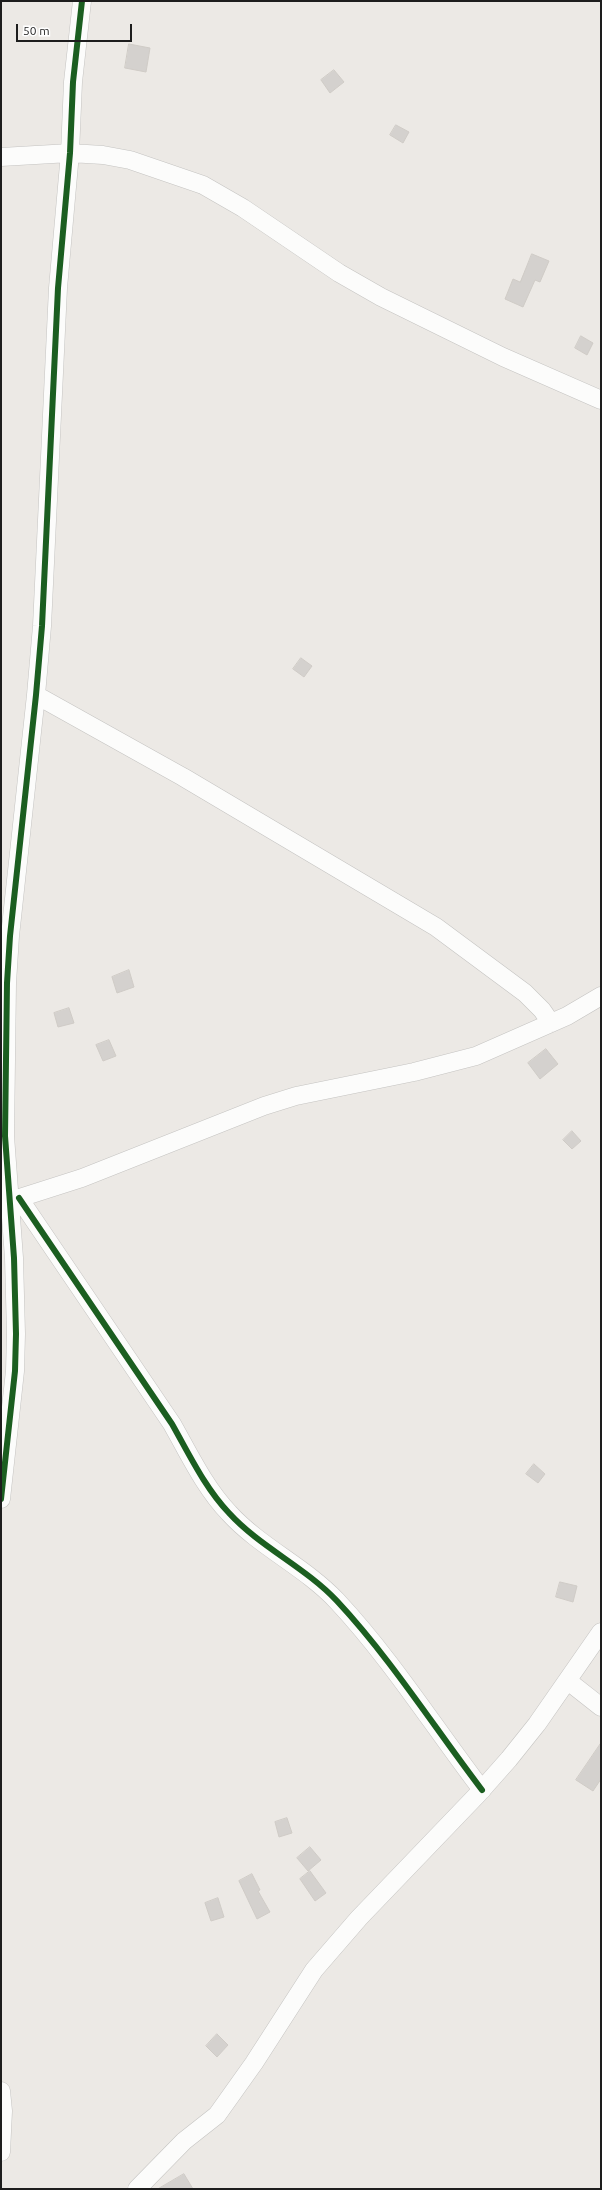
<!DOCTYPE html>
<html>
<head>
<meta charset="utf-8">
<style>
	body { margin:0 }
	#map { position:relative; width:602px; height:2190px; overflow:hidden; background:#ece9e5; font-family:Ubuntu,sans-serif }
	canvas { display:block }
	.frame { position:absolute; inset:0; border:2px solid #1d1d1d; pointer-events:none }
	.scale { position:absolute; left:16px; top:24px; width:116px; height:18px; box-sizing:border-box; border:2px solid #1d1d1d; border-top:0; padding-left:5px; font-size:12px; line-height:14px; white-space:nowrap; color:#1d1d1d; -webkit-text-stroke:3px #fff; paint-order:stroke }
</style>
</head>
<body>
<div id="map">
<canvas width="602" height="2190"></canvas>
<div class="frame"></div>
<div class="scale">50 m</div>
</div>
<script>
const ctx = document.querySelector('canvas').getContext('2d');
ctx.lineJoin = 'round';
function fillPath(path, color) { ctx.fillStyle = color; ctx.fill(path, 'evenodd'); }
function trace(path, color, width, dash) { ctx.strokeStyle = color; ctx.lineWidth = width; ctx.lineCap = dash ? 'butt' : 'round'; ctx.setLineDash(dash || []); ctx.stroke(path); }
const building = new Path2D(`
	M129,44L150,48L146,72L125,68Z
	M334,70L344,82L330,93L321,80Z
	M396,125L409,132L403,143L390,135Z
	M532,254L549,261L540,282L535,280L523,307L505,299L513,279L520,282Z
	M581,336L593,343L587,355L575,348Z
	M301,658L312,666L304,677L293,669Z
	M129,970L134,987L117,993L112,977Z
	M69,1008L74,1023L58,1027L54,1013Z
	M109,1040L116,1056L103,1061L96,1045Z
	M546,1049L558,1064L540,1079L528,1063Z
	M572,1131L581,1141L572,1149L563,1140Z
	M534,1464L545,1474L538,1483L526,1474Z
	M560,1582L577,1586L573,1602L556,1597Z
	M601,1743V1779L593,1791L576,1780Z
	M287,1818L292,1833L279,1837L275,1822Z
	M310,1847L321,1860L308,1871L297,1858Z
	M310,1871L326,1893L315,1901L300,1879Z
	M252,1874L260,1890L258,1891L270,1912L257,1919L239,1881Z
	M218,1898L224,1917L211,1921L205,1903Z
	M217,2034L228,2045L217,2057L206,2046Z
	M184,2174L193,2189H158Z`);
const minor = new Path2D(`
	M1,157L70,153L103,155L130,160L203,185L243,208L339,273L381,297L503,357L601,400
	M36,695L183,777L436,927L525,993L542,1010L551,1023
	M19,1198L172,1424C189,1454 205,1488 229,1513C260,1547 305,1567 337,1601C391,1659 434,1727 482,1790
	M10,1201L82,1178L264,1106L296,1096L414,1072L476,1056L567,1016L601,996
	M1,1499L15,1371L16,1334L14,1258L5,1136L7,983L10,936L36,695L42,626L58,288L70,153L73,82L82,1
	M568,1681L601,1707
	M1,2091L3,2111L1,2152
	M137,2189L184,2141L217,2115L254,2063L314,1970L359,1918L478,1794L509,1759L537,1724L601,1632`);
const cycleway = new Path2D(`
	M19,1198L172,1424C189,1454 205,1488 229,1513C260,1547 305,1567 337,1601C391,1659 434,1727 482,1790
	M1,1499L15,1371L16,1334L14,1258L5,1136L7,983L10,936L36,695L42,626L58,288L70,153L73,82L82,1`);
fillPath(building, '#d4d1ce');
trace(building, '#cfcbc6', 1);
trace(minor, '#c4c3c1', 19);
trace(minor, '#fcfcfb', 18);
trace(cycleway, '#1b5e20', 6);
</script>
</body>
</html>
